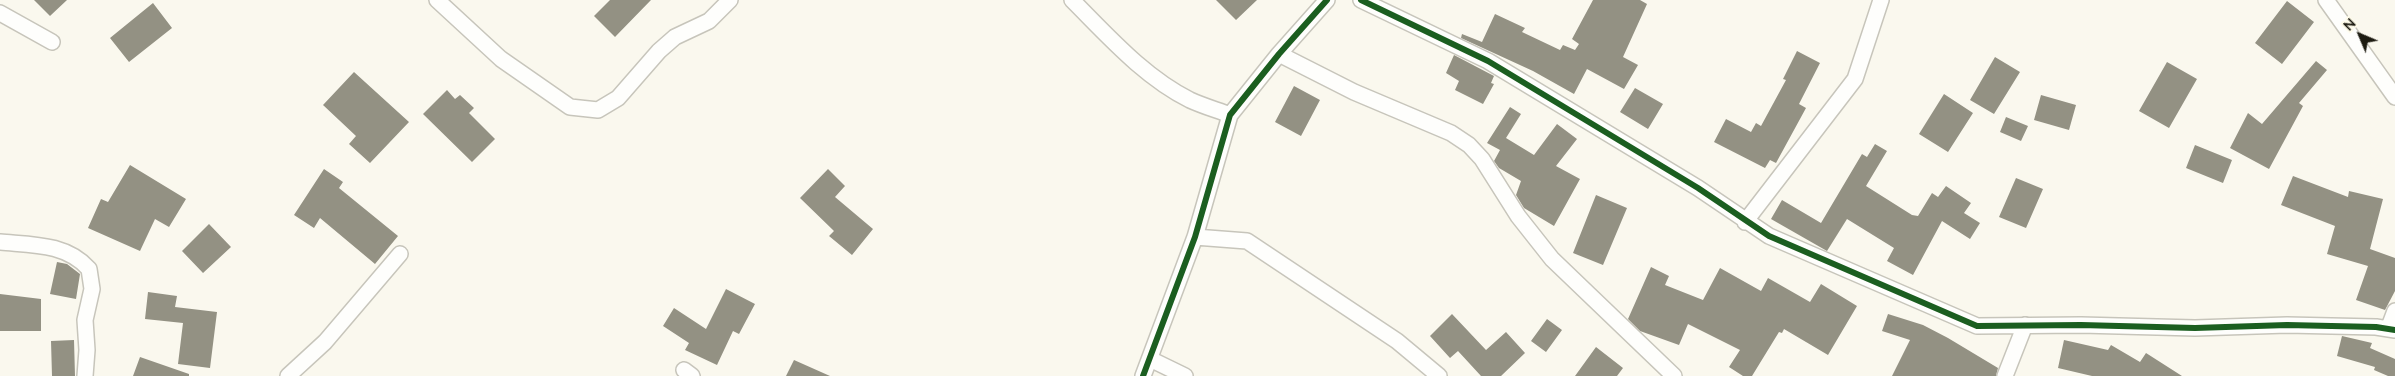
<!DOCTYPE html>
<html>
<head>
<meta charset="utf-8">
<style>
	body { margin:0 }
	#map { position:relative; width:2395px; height:376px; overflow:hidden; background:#faf8ee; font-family:Mulish,sans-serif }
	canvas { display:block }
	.north { position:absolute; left:2335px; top:10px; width:50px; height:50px; -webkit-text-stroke:4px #fefbea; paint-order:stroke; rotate:315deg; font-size:14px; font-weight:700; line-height:20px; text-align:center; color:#1d1b11 }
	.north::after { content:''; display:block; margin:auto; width:18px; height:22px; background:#1d1b11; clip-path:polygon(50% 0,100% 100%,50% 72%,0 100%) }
</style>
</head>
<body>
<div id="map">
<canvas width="2395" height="376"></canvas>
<div class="north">N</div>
</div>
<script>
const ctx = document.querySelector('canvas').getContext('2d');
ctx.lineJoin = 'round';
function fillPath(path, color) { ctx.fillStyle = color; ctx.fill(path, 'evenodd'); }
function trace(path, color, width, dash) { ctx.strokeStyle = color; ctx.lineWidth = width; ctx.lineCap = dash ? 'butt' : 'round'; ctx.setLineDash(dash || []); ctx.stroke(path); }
const building = new Path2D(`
	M34,0H67L50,16Z
	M610,0H651L615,37L594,16Z
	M1216,0H1257L1236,20Z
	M1593,0H1640L1647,4L1623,57L1638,65L1624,89L1587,69L1574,94L1533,71L1461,38L1462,34L1482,42L1495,14L1525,28L1522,32L1560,50L1563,45L1575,50L1579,44L1572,39Z
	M2287,1L2314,22L2282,64L2255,43Z
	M153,3L172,28L129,62L110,38Z
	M1797,51L1820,63L1799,104L1806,108L1776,163L1770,160L1765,168L1714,142L1726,119L1751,132L1756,123L1761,126L1786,80L1783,79Z
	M1454,55L1494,76L1491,83L1494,84L1483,104L1455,90L1459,81L1446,73Z
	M1995,57L2020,72L1994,114L1970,100Z
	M2316,61L2327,70L2299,103L2303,106L2269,169L2230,148L2248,113L2262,124Z
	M2167,62L2197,79L2169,128L2139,111Z
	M354,72L409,122L370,163L349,144L356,136L323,105Z
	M1294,86L1320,100L1301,136L1275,122Z
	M1635,88L1663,104L1648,129L1620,112Z
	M447,90L455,99L460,95L474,108L469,113L495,139L472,162L423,114Z
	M1944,94L1973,113L1948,152L1919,134Z
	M2041,95L2076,105L2069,130L2034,120Z
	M1510,107L1521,114L1506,138L1534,155L1557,124L1577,139L1556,166L1580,179L1554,226L1524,208L1516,195L1521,181L1499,168L1494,161L1500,150L1487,143Z
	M2006,117L2028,126L2021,141L2000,132Z
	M1875,144L1887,151L1866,186L1912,215L1918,216L1932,193L1938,197L1946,186L1971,203L1964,213L1980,223L1970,239L1942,221L1913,275L1887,261L1894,248L1847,219L1827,251L1771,219L1782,200L1821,223L1862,154L1867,157Z
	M2195,145L2232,160L2223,183L2186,168Z
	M130,165L186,199L169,227L155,219L140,251L88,228L101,199L108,202Z
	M324,169L343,182L339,188L398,236L375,264L320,218L314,228L294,215Z
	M828,169L845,186L835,197L873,229L852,255L829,236L834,231L800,198Z
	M2293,176L2348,197L2349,191L2383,199L2370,249L2395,258V291L2385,310L2356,300L2368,266L2327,254L2335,226L2281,205Z
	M2016,178L2043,189L2026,228L1999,217Z
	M1596,195L1627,208L1603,265L1573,253Z
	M209,224L231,247L203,273L182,251Z
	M57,262L67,264L80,274L76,299L50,294Z
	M1651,267L1669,276L1665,285L1703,300L1720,268L1761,291L1768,278L1810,302L1821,284L1857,306L1828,355L1784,329L1782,333L1779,332L1752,376H1743L1729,367L1740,350L1688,324L1679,345L1640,331L1628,319Z
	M726,289L755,304L739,334L733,331L717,365L685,350L689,343L663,326L674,308L706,329Z
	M148,292L177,296L175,307L217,312L210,368L178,364L183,323L145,319Z
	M0,294L41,299V331H0Z
	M1452,314L1486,350L1506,332L1525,353L1501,376H1481L1458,351L1450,358L1430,336Z
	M1888,314L1923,325L1948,338L1998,368L1996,376H1892L1910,340L1882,331Z
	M1547,319L1562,330L1546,352L1531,341Z
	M2342,336L2372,343L2370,348L2395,359V376H2388L2374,370L2375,367L2337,356Z
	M74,340L75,376H52L51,341Z
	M2064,340L2108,350L2111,345L2140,362L2146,353L2182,376H2092L2058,368Z
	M1596,347L1623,368L1617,376H1575Z
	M140,357L189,374V376H133Z
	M794,360L830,376H786Z`);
const street = new Path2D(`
	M437,0L501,59L570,107L598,110L618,98L659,51L675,37L709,21L730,0
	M1072,0C1108,36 1144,77 1190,100C1203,106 1217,110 1230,115
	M1361,0L1488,61L1698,188L1769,236L1977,326L2081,325L2195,328L2287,325L2376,327L2395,330
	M2326,0L2395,97
	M0,13L52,42
	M1279,54L1354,92L1451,133L1469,145L1482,159L1518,216L1552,259L1674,376
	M1745,222L1855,79L1881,0
	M1195,237L1247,241L1397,341L1439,376
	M0,242C31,245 66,243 89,269L92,289L85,320L87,350L85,376
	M2389,327L2395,311
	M1150,359L1185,376
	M684,370L692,376
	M288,376L325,342L400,254
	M1143,376L1195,237L1230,115L1279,54L1327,0
	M2005,376L2025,325`);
const cycleway = new Path2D(`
	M1361,0L1488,61L1698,188L1769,236L1977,326L2081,325L2195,328L2287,325L2376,327L2395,330
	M1143,376L1195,237L1230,115L1279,54L1327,0`);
fillPath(building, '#939183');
trace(street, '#c7c5bb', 18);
trace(street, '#fefefc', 15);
trace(cycleway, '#1b5e20', 6);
</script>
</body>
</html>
